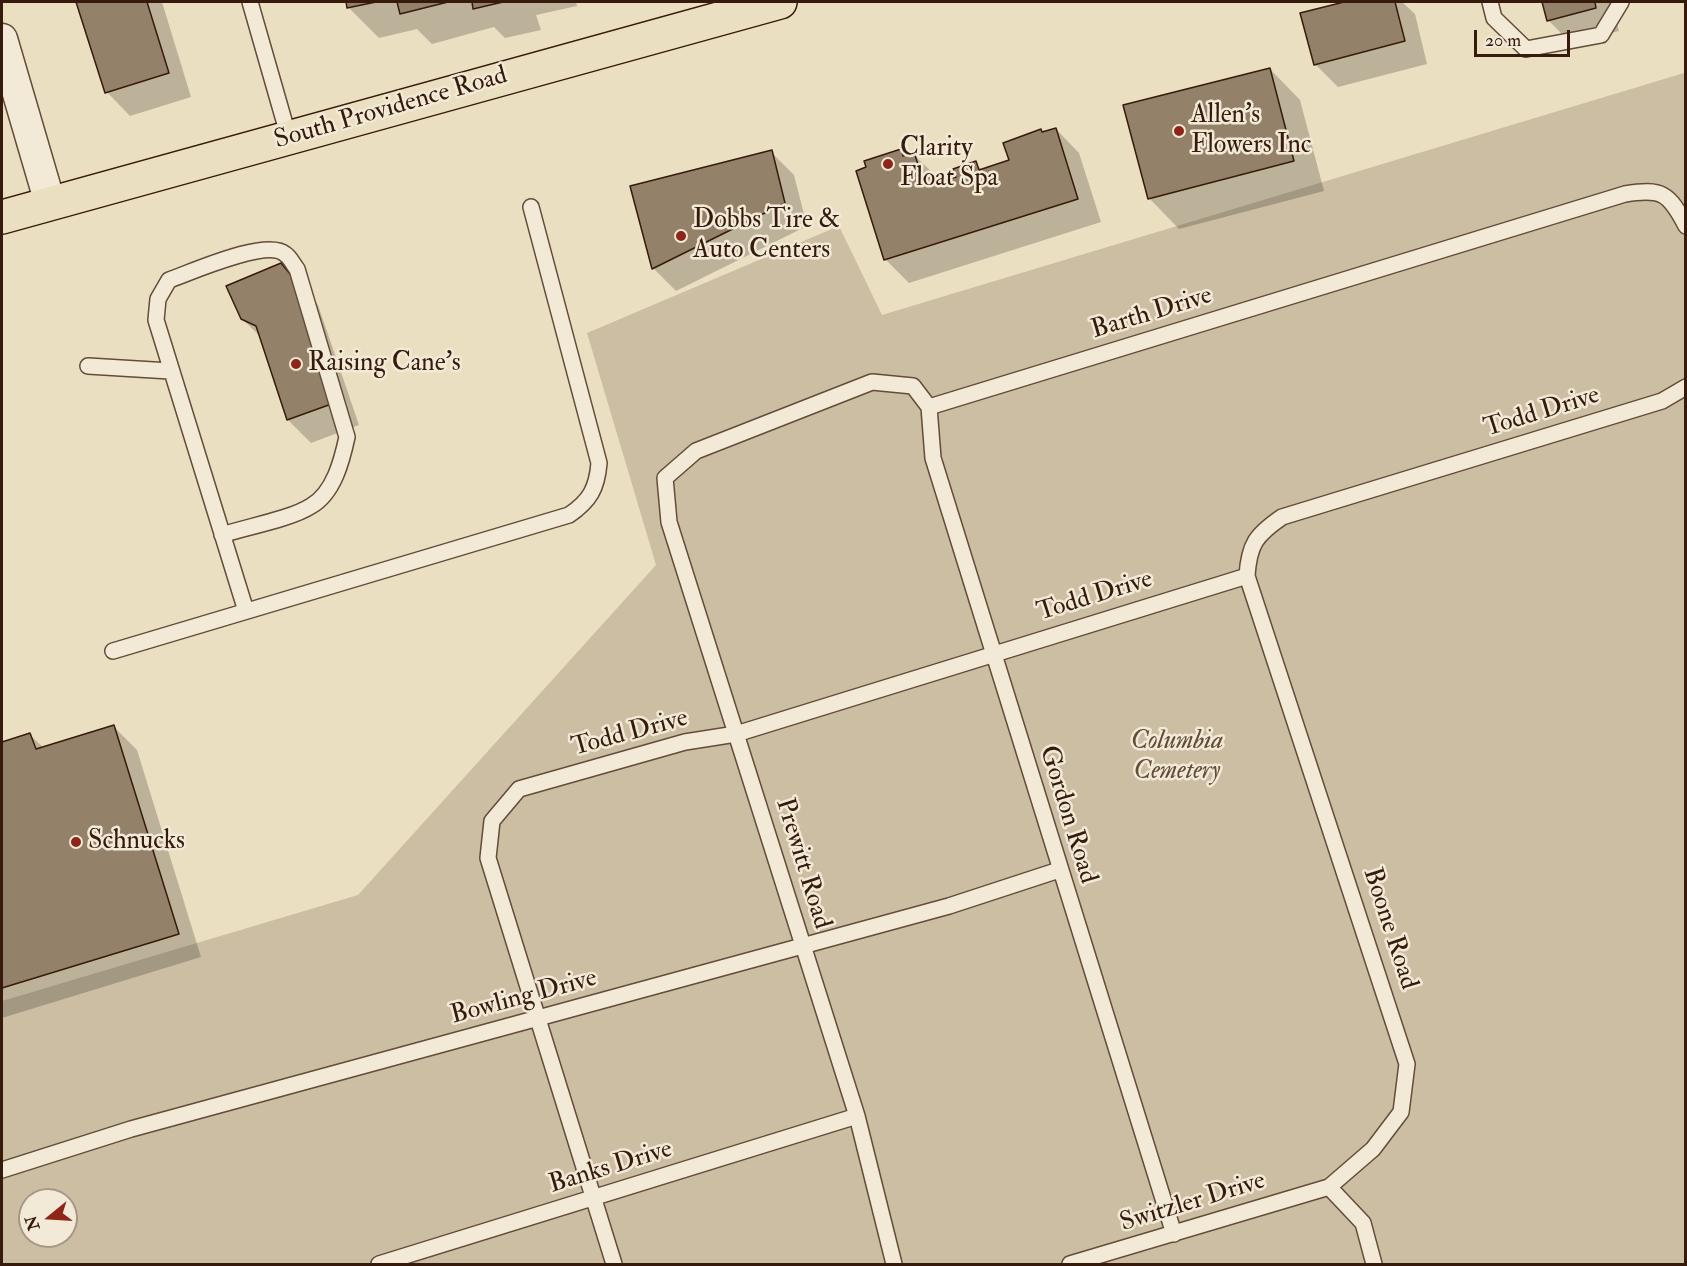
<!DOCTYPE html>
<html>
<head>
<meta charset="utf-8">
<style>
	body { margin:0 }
	#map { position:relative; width:1687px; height:1266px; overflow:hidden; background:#ebdfc1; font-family:"IM FELL Double Pica",serif }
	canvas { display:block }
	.frame { position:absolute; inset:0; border:3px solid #361b0c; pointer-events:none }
	.north { position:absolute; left:18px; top:1188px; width:60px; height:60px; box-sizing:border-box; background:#f2ead7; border:2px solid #a79786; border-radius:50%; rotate:252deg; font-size:16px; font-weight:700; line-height:24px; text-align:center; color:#361b0c }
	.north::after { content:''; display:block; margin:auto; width:21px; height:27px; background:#8f2418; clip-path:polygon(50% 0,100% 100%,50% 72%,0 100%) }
	.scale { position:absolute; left:1474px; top:30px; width:96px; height:27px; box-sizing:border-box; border:3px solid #361b0c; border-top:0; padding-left:8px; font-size:18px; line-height:21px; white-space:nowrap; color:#361b0c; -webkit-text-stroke:4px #f2ead7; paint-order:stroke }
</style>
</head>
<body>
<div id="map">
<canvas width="1687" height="1266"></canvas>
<div class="frame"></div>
<div class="north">N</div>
<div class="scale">20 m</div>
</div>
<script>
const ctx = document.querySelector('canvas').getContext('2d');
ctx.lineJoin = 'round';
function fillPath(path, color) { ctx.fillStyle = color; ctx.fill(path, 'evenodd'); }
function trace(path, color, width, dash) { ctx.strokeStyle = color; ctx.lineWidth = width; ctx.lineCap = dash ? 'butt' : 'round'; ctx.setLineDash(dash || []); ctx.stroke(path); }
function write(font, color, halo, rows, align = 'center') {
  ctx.font = font + ' "IM FELL Double Pica",serif'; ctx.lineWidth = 5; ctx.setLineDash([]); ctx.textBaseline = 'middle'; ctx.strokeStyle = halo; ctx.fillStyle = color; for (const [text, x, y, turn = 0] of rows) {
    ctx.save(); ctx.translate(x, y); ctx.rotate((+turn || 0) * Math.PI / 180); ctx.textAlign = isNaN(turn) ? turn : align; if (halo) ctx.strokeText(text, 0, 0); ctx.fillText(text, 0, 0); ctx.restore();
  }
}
const green = new Path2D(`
	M1684,73L1685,1264H2V1001L358,895L656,565L587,333L839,226L882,315ZM30,1200H66V1236H30Z`);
const shadow = new Path2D(`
	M78,2H162L191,97L130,116L107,92Z
	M347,2H576L577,6L536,15L541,30L505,38L494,27L432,44L417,29L379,38L349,8Z
	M1350,2H1402L1415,14L1427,64L1338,87L1315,64L1302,14Z
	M1543,2H1611L1619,31L1571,43L1548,20Z
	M1270,69L1300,100L1324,191L1179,229L1149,198Z
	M1056,129L1079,153L1101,222L909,283L886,260L858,172L901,151L906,156L913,154L937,177L939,184L957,178L975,163L982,170L1010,161L1021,139L1020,136Z
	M771,152L794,175L807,226L676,291L653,268Z
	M281,265L318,305L359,425L311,443L288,420L262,338L242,319Z
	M114,727L137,750L201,957L2,1018V743L30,735L44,748Z`);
const building = new Path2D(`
	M76,2H147L169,73L105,93Z
	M346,2H376L347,8Z
	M397,2H448L400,14Z
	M472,2H503L473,9Z
	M1344,2H1395L1405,41L1314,65L1300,13Z
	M1542,2H1595L1596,8L1547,21Z
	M1270,68L1294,161L1148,199L1123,105Z
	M1056,128L1078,199L884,260L856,171L866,167L864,161L901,149L903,156L914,152L923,180L930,177L933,184L956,177L953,169L976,161L979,170L1009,160L1003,143L1041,129L1042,132Z
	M772,150L785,203L652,269L630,186Z
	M281,263L295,280L337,402L287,420L256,326L241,319L226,286Z
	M114,725L179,934L2,988V742L30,733L36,749Z`);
const lane = new Path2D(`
	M250,2L289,138
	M1490,2L1494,18L1526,49L1601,35L1621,2
	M88,366L170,371
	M929,407L933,458L1174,1234
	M222,535C246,527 291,519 311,506C334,493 342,460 347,437L297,269C293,264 290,257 285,254C267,238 192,272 169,280L158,299L156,320L246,611
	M113,651L569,515C590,501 597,488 599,463L531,207
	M2,1170L131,1129L949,906L1059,870
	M1329,1187L1363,1223L1374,1264
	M379,1264L857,1116
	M614,1264L488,858L492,821L519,789L685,742L736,734L1247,576
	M894,1264L857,1116L669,522L665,478L696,451L872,382L913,386L929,407L1625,194C1662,188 1669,193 1686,226
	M1070,1264L1329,1187L1373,1149L1401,1112L1407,1064L1247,576C1249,544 1256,535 1282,517L1662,401L1686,387`);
const street = new Path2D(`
	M2,39L50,203`);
const primary = new Path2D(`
	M2,217L780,2`);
const markers = [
	[1179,131,6,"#8f2418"],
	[888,164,6,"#8f2418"],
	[681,236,6,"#8f2418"],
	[296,364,6,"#8f2418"],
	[76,842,6,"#8f2418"]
];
const streetNames = [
	["South Providence Road",391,109,-16],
	["Barth Drive",1152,314,-17],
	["Todd Drive",1542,413,-17],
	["Todd Drive",1095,597,-17],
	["Todd Drive",630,734,-15],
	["Gordon Road",1067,815,73],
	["Prewitt Road",802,864,73],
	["Boone Road",1389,929,72],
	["Bowling Drive",524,998,-15],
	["Banks Drive",611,1168,-17],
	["Switzler Drive",1193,1203,-17]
];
const poiNames = [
	["Allen's",1191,116],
	["Flowers Inc",1191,146],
	["Clarity",900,149],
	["Float Spa",900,179],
	["Dobbs Tire &",693,221],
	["Auto Centers",693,251],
	["Raising Cane's",308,364],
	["Schnucks",88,842]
];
const parkNames = [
	["Columbia",1177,742],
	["Cemetery",1177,772]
];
fillPath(green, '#ccbea2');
fillPath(shadow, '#0003');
fillPath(building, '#94816a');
trace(building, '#361b0c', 1.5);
trace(lane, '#634c39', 18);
trace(street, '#634c39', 33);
trace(primary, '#361b0c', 36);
trace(lane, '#f2ead7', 15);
trace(street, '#f2ead7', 30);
trace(primary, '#ebdfc1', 33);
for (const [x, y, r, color] of markers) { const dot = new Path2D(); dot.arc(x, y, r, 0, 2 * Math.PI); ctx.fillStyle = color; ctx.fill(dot); trace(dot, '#f2ead7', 2); }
write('26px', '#361b0c', '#f2ead7', streetNames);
write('26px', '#361b0c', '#f2ead7', poiNames, 'left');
write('italic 26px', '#634c39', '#f2ead7', parkNames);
</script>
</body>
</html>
